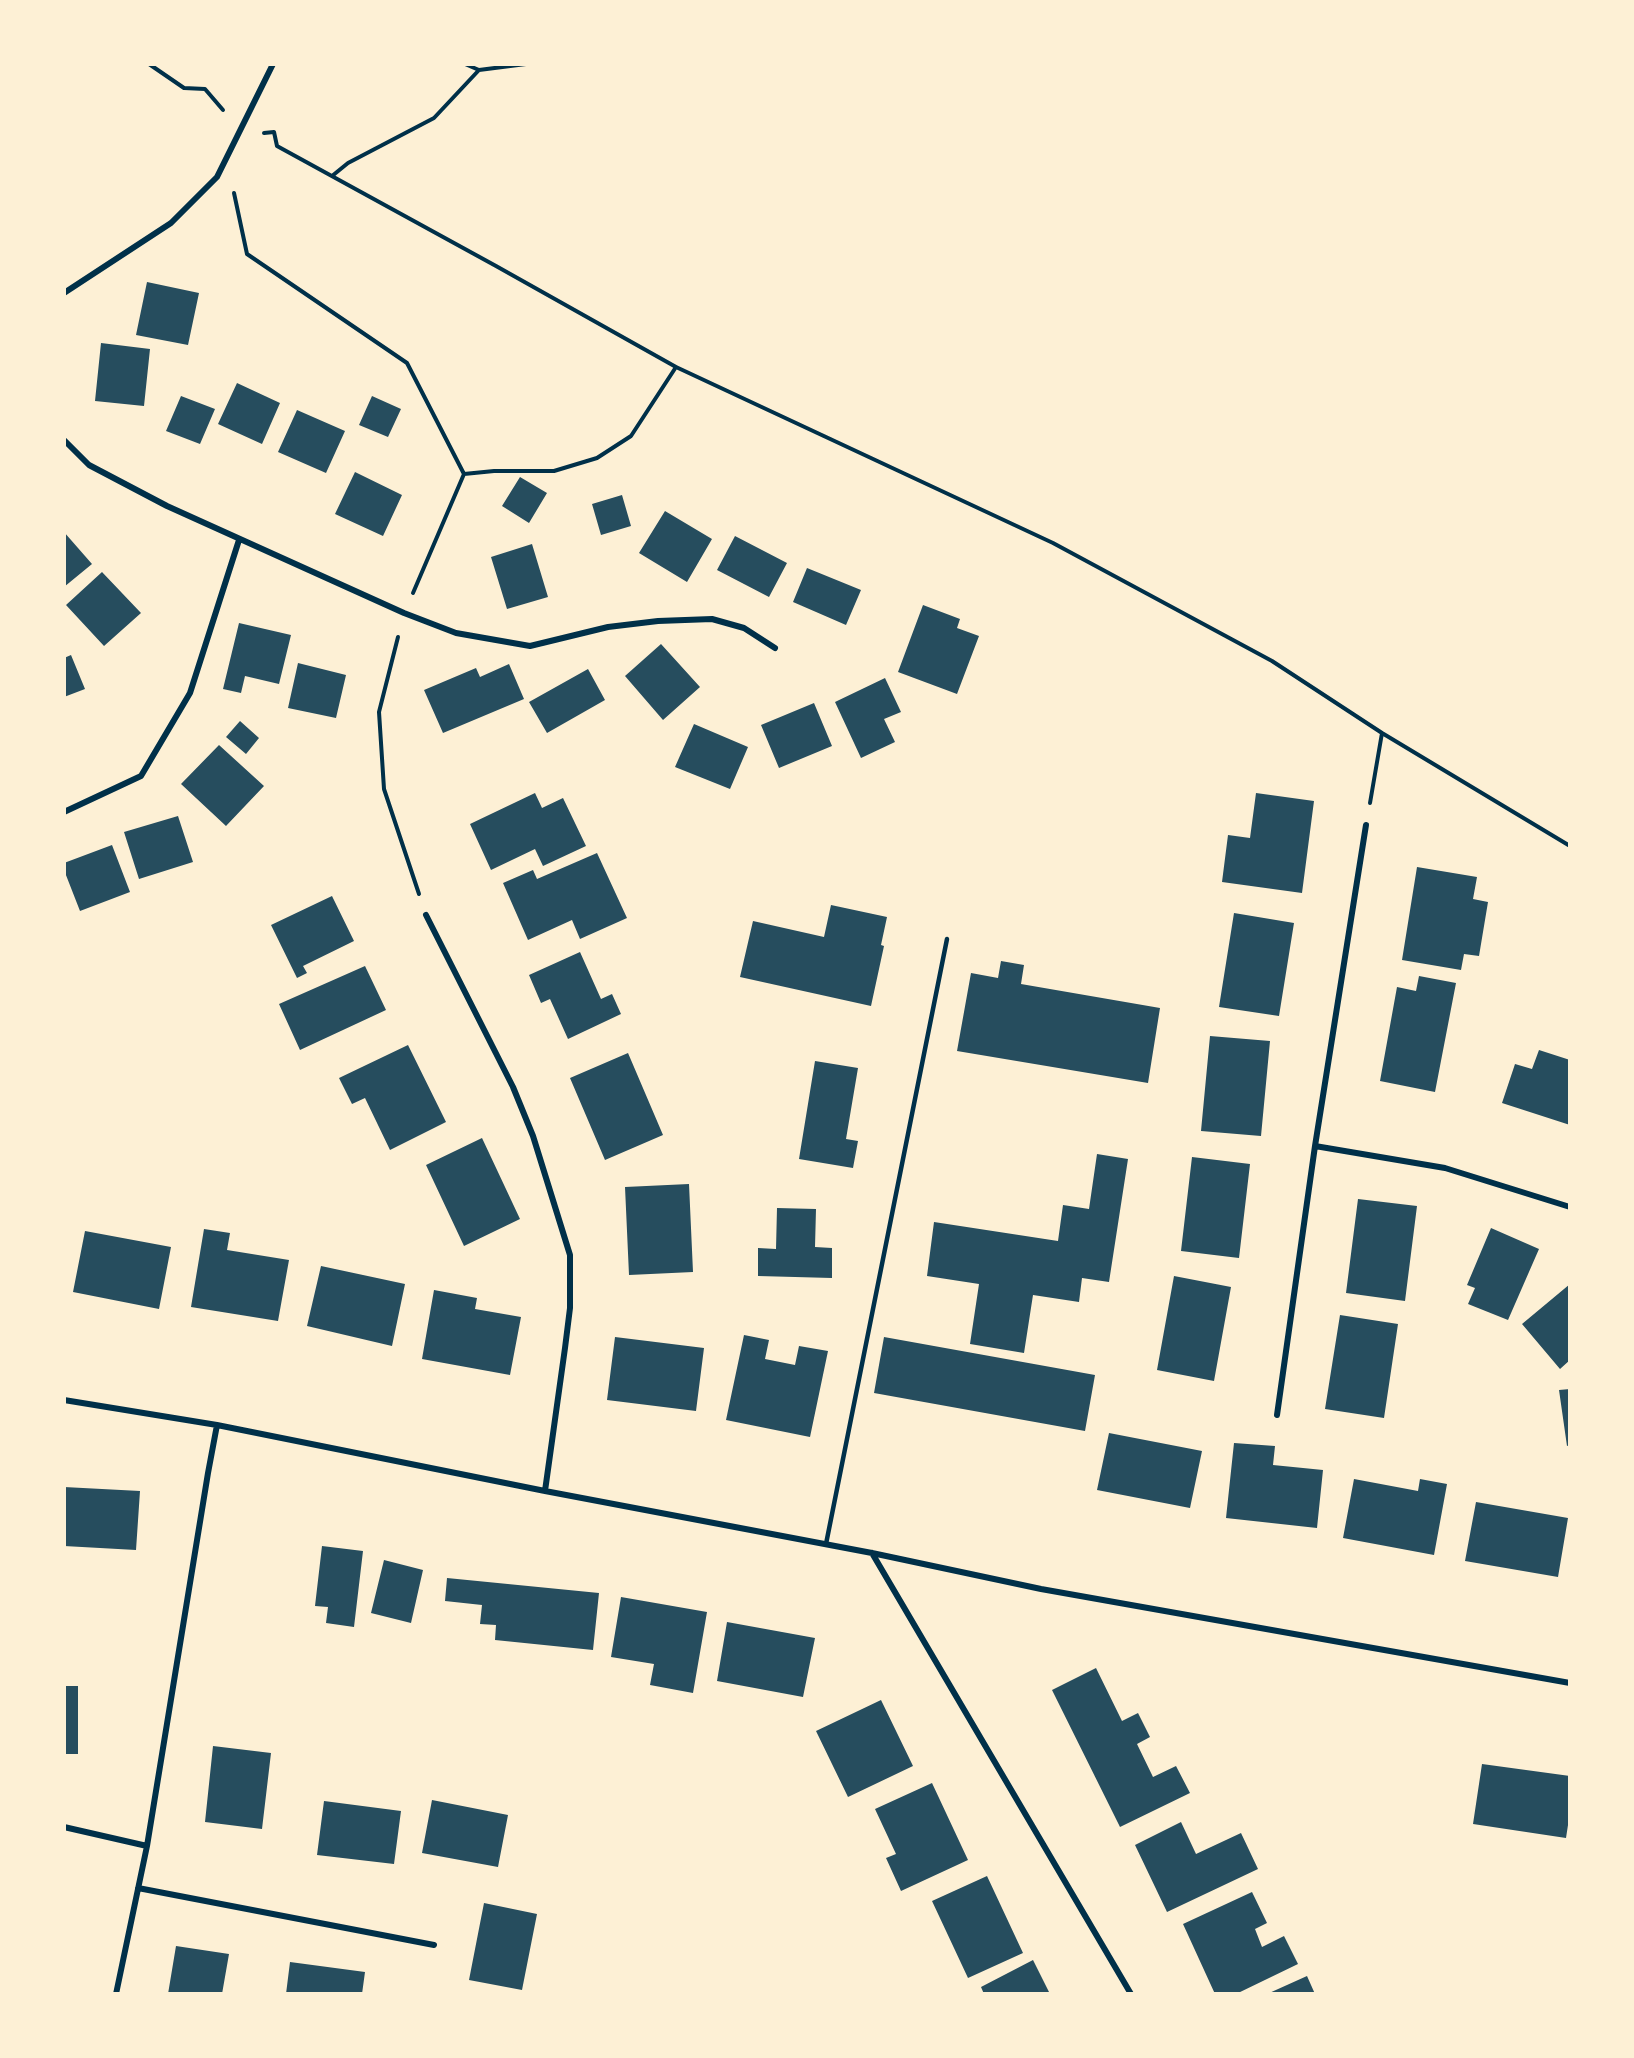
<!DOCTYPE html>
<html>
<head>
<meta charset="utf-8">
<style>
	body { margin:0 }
	#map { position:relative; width:1634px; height:2058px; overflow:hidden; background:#fdf0d5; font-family:Arial,sans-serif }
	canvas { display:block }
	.frame { position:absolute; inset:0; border:66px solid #fdf0d5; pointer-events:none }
</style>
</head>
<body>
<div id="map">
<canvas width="1634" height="2058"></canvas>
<div class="frame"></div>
</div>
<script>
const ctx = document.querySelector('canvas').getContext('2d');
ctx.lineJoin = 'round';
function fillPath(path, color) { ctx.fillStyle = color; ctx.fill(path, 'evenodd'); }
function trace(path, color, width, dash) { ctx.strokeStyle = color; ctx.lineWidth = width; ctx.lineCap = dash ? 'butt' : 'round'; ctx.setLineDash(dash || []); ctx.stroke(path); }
const building = new Path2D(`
	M147,282L199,293L188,345L136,335Z
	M101,343L150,349L144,406L95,401Z
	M237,383L280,403L262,444L218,424Z
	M181,396L215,409L200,444L166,431Z
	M372,396L401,409L388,437L359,425Z
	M297,410L345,431L326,473L278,452Z
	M355,472L402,495L383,536L335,514Z
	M520,477L547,493L529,523L502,506Z
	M622,495L631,526L601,535L592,504Z
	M665,511L712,539L687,582L639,553Z
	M64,532L92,564L64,587Z
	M735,536L787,563L769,597L717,570Z
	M532,544L548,597L507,609L491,557Z
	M807,568L861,590L846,625L793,602Z
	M102,572L141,613L104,646L66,605Z
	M923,605L960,619L957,628L979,636L957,694L898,672Z
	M239,623L291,635L279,684L245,676L241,693L223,689Z
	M661,644L700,687L663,720L625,676Z
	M71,655L85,689L64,697V658Z
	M298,663L346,675L336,718L288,708Z
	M509,664L524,699L443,733L424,690L476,668L480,677Z
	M588,669L605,700L547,733L529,702Z
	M885,678L901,712L884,719L895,742L861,758L835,702Z
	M814,703L832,746L779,768L761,725Z
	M240,721L259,738L246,754L226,737Z
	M694,724L748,747L730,789L675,767Z
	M219,745L264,786L226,826L181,784Z
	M535,793L542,808L563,798L586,846L543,866L535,849L491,870L470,824Z
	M1256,793L1314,801L1302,893L1222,882L1228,835L1250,838Z
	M178,816L193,862L139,879L124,832Z
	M112,845L130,892L80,911L64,870V863Z
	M597,853L627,918L580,939L572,920L528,940L503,883L533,870L537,879Z
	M1417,867L1477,877L1473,899L1488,902L1479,956L1464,954L1461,970L1402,960Z
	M332,896L354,941L303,966L307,973L297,978L271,925Z
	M831,905L887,917L881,945L884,946L871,1006L740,977L753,921L824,937Z
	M1234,913L1294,923L1279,1016L1219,1007Z
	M580,952L601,999L612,994L621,1014L568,1039L550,999L541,1003L529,975Z
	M1001,961L1024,965L1021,984L1160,1008L1148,1083L957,1051L971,973L998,978Z
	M365,966L386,1010L300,1050L279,1004Z
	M1419,976L1456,983L1435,1092L1380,1081L1397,987L1416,991Z
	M1210,1036L1270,1041L1261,1136L1201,1131Z
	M408,1045L446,1122L390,1150L365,1098L352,1104L339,1078Z
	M1539,1050L1570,1060V1125L1502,1103L1515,1064L1532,1069Z
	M628,1053L663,1135L605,1160L570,1078Z
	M815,1061L858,1068L846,1139L858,1141L853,1168L799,1159Z
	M482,1138L520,1219L464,1246L426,1165Z
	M1097,1154L1128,1159L1109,1282L1082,1278L1079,1302L1033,1295L1024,1353L970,1344L979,1284L927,1276L934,1222L1058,1241L1063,1205L1089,1209Z
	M1192,1157L1250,1164L1239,1258L1181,1251Z
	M689,1184L693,1272L629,1275L625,1187Z
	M1358,1199L1417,1206L1405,1301L1346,1293Z
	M777,1208L816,1209L815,1247L832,1248V1278L758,1276V1248L776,1249Z
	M1491,1228L1539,1249L1508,1320L1468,1304L1475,1288L1467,1285Z
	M204,1229L230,1233L227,1250L289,1260L278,1321L191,1307Z
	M85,1231L171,1247L159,1309L73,1292Z
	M321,1266L405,1284L392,1346L307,1326Z
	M1174,1276L1231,1287L1214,1381L1157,1370Z
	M1570,1284V1360L1560,1369L1522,1324Z
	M434,1290L477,1298L475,1309L521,1317L510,1375L422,1359Z
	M1340,1315L1398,1324L1384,1418L1325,1409Z
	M744,1335L769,1340L765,1359L795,1365L799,1346L828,1351L810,1437L726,1420Z
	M615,1337L704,1348L696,1411L607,1400Z
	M884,1337L1095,1375L1085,1431L874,1393Z
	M1570,1389V1445L1567,1446L1559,1390Z
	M1109,1433L1202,1451L1190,1508L1097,1490Z
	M1234,1443L1275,1446L1273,1465L1323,1470L1317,1528L1226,1518Z
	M1354,1479L1418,1491L1420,1479L1447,1484L1434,1555L1343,1538Z
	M64,1487L140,1491L136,1550L64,1546Z
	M1476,1502L1568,1518L1558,1577L1465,1561Z
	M322,1546L363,1551L354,1627L326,1623L328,1607L315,1606Z
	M384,1560L423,1570L411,1623L371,1613Z
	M447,1578L599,1593L593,1650L495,1640L496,1625L480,1624L482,1605L445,1601Z
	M621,1597L707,1612L693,1693L650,1685L654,1664L611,1657Z
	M727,1622L815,1638L803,1697L717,1681Z
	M1096,1668L1122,1721L1138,1713L1150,1737L1137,1744L1153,1777L1176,1766L1190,1793L1120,1827L1052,1690Z
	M64,1686H78V1754H64Z
	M881,1700L913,1766L848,1797L816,1731Z
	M213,1746L271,1753L262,1829L205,1822Z
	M1482,1764L1570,1776V1812L1566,1838L1473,1824Z
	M932,1783L968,1860L901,1891L886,1858L896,1854L875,1809Z
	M432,1800L508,1815L498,1867L422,1853Z
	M324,1801L401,1811L394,1864L317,1855Z
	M1181,1822L1196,1854L1241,1833L1258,1869L1167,1912L1135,1845Z
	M987,1876L1023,1953L968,1978L932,1901Z
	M1252,1892L1267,1923L1255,1929L1262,1947L1284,1936L1298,1964L1236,1994H1215L1183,1924Z
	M484,1903L537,1914L522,1990L469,1980Z
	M176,1946L229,1954L222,1994H168Z
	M1033,1960L1050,1994H984L981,1987Z
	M290,1962L365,1972L362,1994H286Z
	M1307,1976L1315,1994H1267Z`);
const path = new Path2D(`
	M149,64L184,88L205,89L223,110
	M465,64L479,70L526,64
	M264,133L274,132L277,146L496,266L676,367L1053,543L1272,661L1382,733L1570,846
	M332,176L348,163L434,118L479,70
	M234,193L247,254L407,363L464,474
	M413,593L464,474L494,471H554L597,458L631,436L676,367
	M398,637L379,712L384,789L419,894
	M1370,803L1382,733`);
const service = new Path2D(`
	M826,1544L947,939`);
const minor = new Path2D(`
	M64,293L171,223L217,177L273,64
	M64,440L89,465L167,506L404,613L456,633L530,646L608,627L658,621L712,619L744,628L775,648
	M64,812L141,776L190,693L239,540
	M1366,825L1315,1146L1445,1168L1570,1207
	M426,915L513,1087L533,1136L570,1255V1308L565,1348L545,1491
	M64,1400L217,1425L545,1491L872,1553L1041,1589L1570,1683
	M1277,1415L1315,1146
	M872,1553L1131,1994
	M64,1827L147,1846
	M138,1888L434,1945
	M116,1994L147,1846L208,1473L217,1425`);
fillPath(building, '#264d5e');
trace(path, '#003049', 4);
trace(service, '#003049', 4.5);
trace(minor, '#003049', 6);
</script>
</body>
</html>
